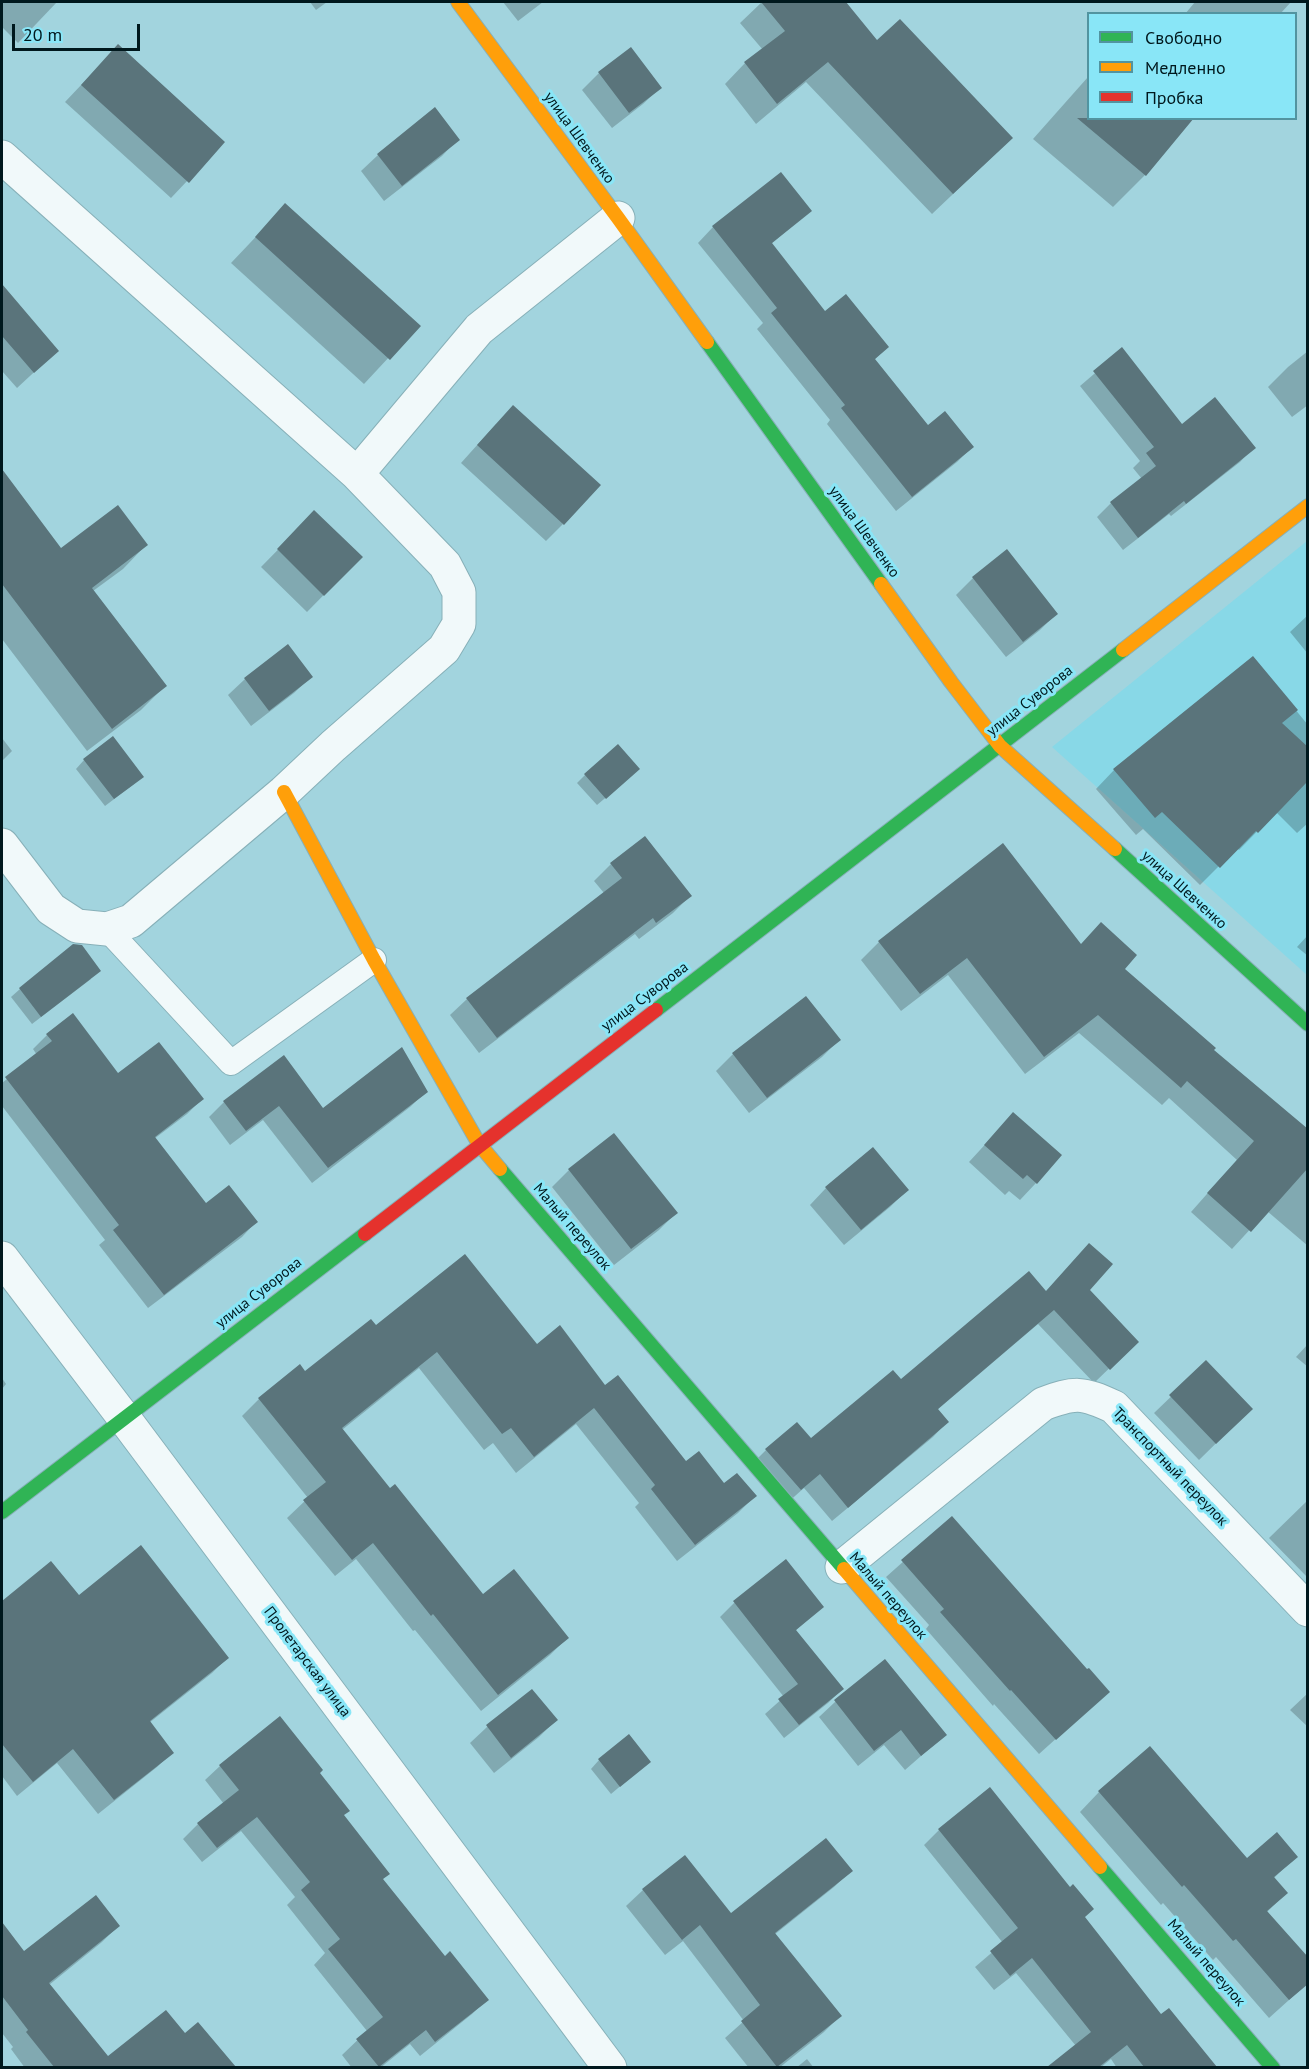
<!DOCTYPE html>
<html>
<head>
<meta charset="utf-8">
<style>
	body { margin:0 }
	#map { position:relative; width:1309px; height:2069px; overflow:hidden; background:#a2d4de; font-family:"PT Sans",sans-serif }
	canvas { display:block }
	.frame { position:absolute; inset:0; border:3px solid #00181d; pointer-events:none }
	.legend { position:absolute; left:1087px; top:12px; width:210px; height:108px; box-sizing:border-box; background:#89e6f7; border:2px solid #5294a0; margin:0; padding:8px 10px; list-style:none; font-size:18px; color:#00181d }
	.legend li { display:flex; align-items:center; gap:12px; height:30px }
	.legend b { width:30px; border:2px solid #5294a0 }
	.scale { position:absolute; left:12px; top:24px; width:128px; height:27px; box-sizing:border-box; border:3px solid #00181d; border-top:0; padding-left:8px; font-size:18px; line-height:21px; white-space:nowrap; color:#00181d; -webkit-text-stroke:4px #89e6f7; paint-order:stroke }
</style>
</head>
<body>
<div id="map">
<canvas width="1309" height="2069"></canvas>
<div class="frame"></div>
<ul class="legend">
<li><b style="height:8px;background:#30b455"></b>Свободно</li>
<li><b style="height:8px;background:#ff9f0a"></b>Медленно</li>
<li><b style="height:8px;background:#e5322d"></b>Пробка</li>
</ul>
<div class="scale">20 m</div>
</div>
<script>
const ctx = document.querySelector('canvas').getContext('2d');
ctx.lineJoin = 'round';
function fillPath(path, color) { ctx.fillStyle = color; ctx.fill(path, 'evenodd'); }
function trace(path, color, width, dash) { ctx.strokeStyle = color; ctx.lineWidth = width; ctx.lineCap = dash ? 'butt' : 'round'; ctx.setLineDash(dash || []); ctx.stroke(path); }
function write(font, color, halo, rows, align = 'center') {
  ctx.font = font + ' "PT Sans",sans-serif'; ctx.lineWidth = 6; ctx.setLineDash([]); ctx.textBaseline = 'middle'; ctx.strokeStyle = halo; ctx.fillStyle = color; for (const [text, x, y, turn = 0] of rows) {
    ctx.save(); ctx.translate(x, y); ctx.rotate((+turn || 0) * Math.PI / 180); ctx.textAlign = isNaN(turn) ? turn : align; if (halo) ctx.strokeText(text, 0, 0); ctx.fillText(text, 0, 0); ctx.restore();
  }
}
const built = new Path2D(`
	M1307,541V975L1052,747Z`);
const shadow = new Path2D(`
	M2,2H57L18,43L2,27Z
	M310,2H327L316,10Z
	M503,2H543L518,21Z
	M762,2H844L877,42L990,159L932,214L806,82L756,124L725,84L745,63L763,50L740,23Z
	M1195,2H1291L1280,14H1185Z
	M118,46L223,143L171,198L65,102Z
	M599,73L660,88L643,104L612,128L582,90Z
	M1088,77V118H1192L1145,175L1113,207L1033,139Z
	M458,139L442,156L384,201L361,171L378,155Z
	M286,205L418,326L364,384L231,263Z
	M810,211L771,244L825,313L887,347L874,360L928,427L972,447L957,462L896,511L827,424L830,420L757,329L763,323L698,243L713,227Z
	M15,302L57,351L17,388L2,371V314Z
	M1122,350L1182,426L1253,448L1240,462L1171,516L1169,514L1123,550L1097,517L1111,503L1142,479L1133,468L1140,461L1080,386Z
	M1308,351V405L1292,417L1268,387L1288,367Z
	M496,424L563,524L546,541L461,463Z
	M2,472L61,550L146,545L123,569L93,591L165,686L141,710L87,751L2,639Z
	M314,513L361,557L307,612L261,567Z
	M1007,551L1056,614L1040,630L1006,657L956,595L973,578Z
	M1308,615V654L1290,632Z
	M1253,658L1308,725V823L1297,833L1276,812L1239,850L1237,848L1200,885L1143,829L1136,835L1096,789L1114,770Z
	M311,677L294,693L251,726L228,695L245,679Z
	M2,738L12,751L2,761Z
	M84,760L134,784L105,806L76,769Z
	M585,775L630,777L597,805L577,783Z
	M611,864L690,896L673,913L639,939L635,934L479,1053L450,1015L467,999L604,893L594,881Z
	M1308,935V956L1297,947Z
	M879,942L1080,945L1123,969L1212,1050L1308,1132V1246L1267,1211L1232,1249L1191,1212L1237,1160L1169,1098L1162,1105L1079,1033L1025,1074L948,975L901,1011L861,960Z
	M91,979L32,1024L11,997L20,989Z
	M805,998L839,1040L822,1057L749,1113L716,1071L733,1054Z
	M47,1035L118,1075L202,1099L187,1114L154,1139L206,1205L256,1222L242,1237L148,1308L99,1245L105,1240L2,1106V1083L37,1055L33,1049Z
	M284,1057L323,1110L426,1092L410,1107L312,1183L263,1120L230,1145L209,1117L224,1102Z
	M1013,1114L1036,1183L1020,1200L1009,1191L1005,1195L969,1162Z
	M569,1170L676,1213L659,1230L614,1265L552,1187Z
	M826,1188L907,1190L890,1207L844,1245L810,1205Z
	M1088,1290L1122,1356L1094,1383L1038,1324L937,1410L947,1422L933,1437L832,1521L804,1488L786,1504L752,1464L766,1450L811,1440L901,1381L1045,1292Z
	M376,1328L536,1346L605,1388L686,1463L724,1485L755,1496L738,1513L677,1561L635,1507L639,1503L576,1424L516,1473L493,1443L484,1450L419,1368L342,1430L390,1490L483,1596L567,1638L550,1655L481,1711L415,1630L413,1631L356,1559L335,1576L287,1518L308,1498L242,1416L259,1399L305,1373Z
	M1308,1344V1367L1296,1357Z
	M1206,1363L1251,1409L1199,1460L1154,1413Z
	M2,1378L6,1384L2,1389Z
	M1308,1500V1578L1269,1538Z
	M952,1518L1087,1672L1108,1692L1039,1754L994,1704L993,1706L926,1629L929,1625L886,1577Z
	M786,1561L822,1607L795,1631L842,1689L828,1703L784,1738L765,1714L784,1697L720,1617L734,1603Z
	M51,1563L79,1597L227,1658L212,1673L149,1723L172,1752L157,1767L98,1814L57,1763L17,1796L2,1776V1603Z
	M885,1661L945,1735L905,1770L884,1745L858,1766L819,1717L835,1702Z
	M532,1691L556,1720L539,1737L494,1773L470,1743L487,1727Z
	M1308,1693V1727L1290,1710Z
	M599,1760L649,1762L611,1794L591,1769Z
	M220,1766L318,1773L382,1879L444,1958L487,1999L472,2014L420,2056L410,2044L380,2068H352L342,2055L367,2031L314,1965L325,1953L287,1905L295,1897L241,1831L202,1862L183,1839L198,1824L224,1804L205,1780Z
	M990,1789L1083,1918L1161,2016L1169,2010L1215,2068H1117L1111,2059L1100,2068H1052L1076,2046L1016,1973L994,1990L975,1967L1003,1943L924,1845L939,1830Z
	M1099,1792L1247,1860L1296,1856L1273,1879L1286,1893L1266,1913L1299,1991L1269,2018L1216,1957L1213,1960L1163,1903L1161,1905L1080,1812Z
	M684,1857L731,1915L851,1871L834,1887L774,1935L840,2016L824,2032L779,2068H749L725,2038L744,2021L683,1941L665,1955L626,1906L643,1890Z
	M2,1925L24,1953L118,1926L102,1942L49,1985L108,2058L185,2035L198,2024L234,2068H25L11,2049L13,2047L2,2033Z
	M807,2059L814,2068H796Z`);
const building = new Path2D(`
	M761,2H846L877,40L900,19L1013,138L953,194L828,62L777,104L744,62L785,31Z
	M118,44L225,142L189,183L81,85Z
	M631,47L662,88L629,113L598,72Z
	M435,107L460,140L402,186L377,154Z
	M1077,118H1194L1146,176Z
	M781,172L812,211L772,243L825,311L846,294L889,347L875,359L928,425L945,411L974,447L912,497L841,408L845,405L771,313L777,308L712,226Z
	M285,203L421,326L390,360L255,237Z
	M2,284L59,351L34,373L2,336Z
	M1122,347L1182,424L1215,397L1256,448L1186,504L1184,501L1138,538L1110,502L1156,466L1146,453L1154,447L1093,371Z
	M513,405L601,485L564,525L477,445Z
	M2,469L61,548L118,505L148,545L92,588L167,686L112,729L2,584Z
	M314,510L363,557L324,596L277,549Z
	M1007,549L1058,614L1023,642L972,577Z
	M288,644L313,677L269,711L244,678Z
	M1253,656L1298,710L1282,723L1308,747V781L1258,833L1256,831L1220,868L1162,812L1155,818L1113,769Z
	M113,736L144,777L114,799L83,759Z
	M618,744L640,769L606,799L584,774Z
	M645,836L692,896L656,923L653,918L497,1038L466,998L622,878L610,863Z
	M1003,843L1081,944L1101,922L1137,955L1125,969L1216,1048L1214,1050L1308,1129V1168L1251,1232L1207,1193L1254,1141L1187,1081L1181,1088L1098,1015L1044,1057L967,958L920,994L878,941Z
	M73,944L82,945L101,971L41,1017L19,988Z
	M806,996L841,1040L767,1098L732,1053Z
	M73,1013L118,1073L159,1042L204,1099L155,1137L206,1203L229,1185L258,1222L164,1295L113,1230L119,1225L5,1077L52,1041L46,1034Z
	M402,1047L428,1092L328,1168L279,1106L246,1131L223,1101L284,1055L323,1108Z
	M1013,1112L1062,1155L1037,1184L1027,1175L1023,1179L984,1145Z
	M614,1133L678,1213L631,1249L568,1169Z
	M873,1147L909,1190L861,1230L825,1187Z
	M1089,1243L1113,1264L1090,1290L1139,1342L1110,1370L1054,1310L938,1409L949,1422L848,1508L820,1474L801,1490L765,1449L797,1422L811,1438L893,1370L901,1379L1029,1271L1046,1291Z
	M465,1254L537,1344L560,1325L605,1385L618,1375L686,1461L699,1451L724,1483L737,1473L757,1496L695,1545L651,1489L655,1485L594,1408L534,1457L511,1428L502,1434L437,1352L342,1428L390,1488L395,1484L483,1594L514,1569L569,1638L498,1695L433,1614L431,1616L373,1543L352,1560L303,1500L326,1482L258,1398L300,1364L305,1371L371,1319L376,1325Z
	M1206,1360L1253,1409L1216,1444L1169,1395Z
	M952,1516L1087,1669L1089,1668L1110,1692L1056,1740L1011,1690L1010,1691L940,1612L944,1609L901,1560Z
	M141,1545L229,1658L150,1721L174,1753L114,1800L73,1749L33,1782L2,1744V1601L51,1561L79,1595Z
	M786,1559L824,1607L796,1630L844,1689L799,1725L778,1699L798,1684L733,1601Z
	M885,1659L947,1735L921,1756L901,1730L874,1751L834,1700Z
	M532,1689L558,1720L511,1758L486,1725Z
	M280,1716L323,1770L320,1773L350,1811L344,1815L390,1874L383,1879L445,1956L450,1951L489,2000L435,2042L426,2030L379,2067L356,2039L383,2017L328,1949L340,1939L301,1890L310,1882L257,1817L217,1848L197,1823L239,1790L219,1765Z
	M629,1734L651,1762L620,1787L598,1759Z
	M1150,1746L1247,1858L1277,1832L1298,1857L1274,1877L1288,1893L1267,1911L1308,1957V1984L1289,2000L1236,1939L1233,1941L1184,1885L1182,1887L1098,1791Z
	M990,1787L1070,1887L1073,1884L1094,1909L1085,1917L1161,2014L1169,2008L1217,2067H1144L1127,2045L1099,2067H1047L1091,2032L1032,1958L1010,1976L990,1951L1018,1928L938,1829Z
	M826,1838L853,1871L775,1933L842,2016L777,2067L741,2021L760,2005L700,1925L682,1940L642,1889L685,1855L731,1913Z
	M96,1895L120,1926L49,1983L108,2056L166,2010L185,2033L198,2022L236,2067H54L26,2032L28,2030L2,1996V1922L24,1951Z`);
const lane = new Path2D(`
	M107,929L231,1063L374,960`);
const street = new Path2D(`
	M2,157L357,474L445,565L459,592V624L444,649L333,746L284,792L131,921L107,929L77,926L51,909L2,845
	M357,474L479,329L618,218
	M2,1258L124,1418L610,2068
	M842,1567L1043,1404C1075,1392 1082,1392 1114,1407L1308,1610`);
const fast = new Path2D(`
	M707,342L881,584
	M1115,849L1308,1024
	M656,1010L1123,650
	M500,1169L844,1569
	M2,1512L365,1234
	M1100,1867L1273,2068`);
const slow = new Path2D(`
	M458,2L618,218L707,342
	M881,584L951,682L1000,746L1115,849
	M1123,650L1308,506
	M284,792L374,960L479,1144L500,1169
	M844,1569L1100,1867`);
const jam = new Path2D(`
	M365,1234L656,1010`);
const streetNames = [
	["улица Шевченко",579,138,54],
	["улица Шевченко",864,532,54],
	["улица Суворова",1030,701,-38],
	["улица Шевченко",1184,890,42],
	["улица Суворова",645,997,-37],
	["Малый переулок",572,1227,49],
	["улица Суворова",259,1293,-38],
	["Транспортный переулок",1170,1467,46],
	["Малый переулок",888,1596,49],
	["Пролетарская улица",307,1662,53],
	["Малый переулок",1206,1963,49]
];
fillPath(built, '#88d8e7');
fillPath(shadow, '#0003');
fillPath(building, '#5a747b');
trace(lane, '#87b0b8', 26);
trace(street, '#87b0b8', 35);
trace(fast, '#87b0b8', 16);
trace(slow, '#87b0b8', 16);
trace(jam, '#87b0b8', 16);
trace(lane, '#f1f9fa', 24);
trace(street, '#f1f9fa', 33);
trace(fast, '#30b455', 14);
trace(slow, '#ff9f0a', 14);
trace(jam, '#e5322d', 14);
write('15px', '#00181d', '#89e6f7', streetNames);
</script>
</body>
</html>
